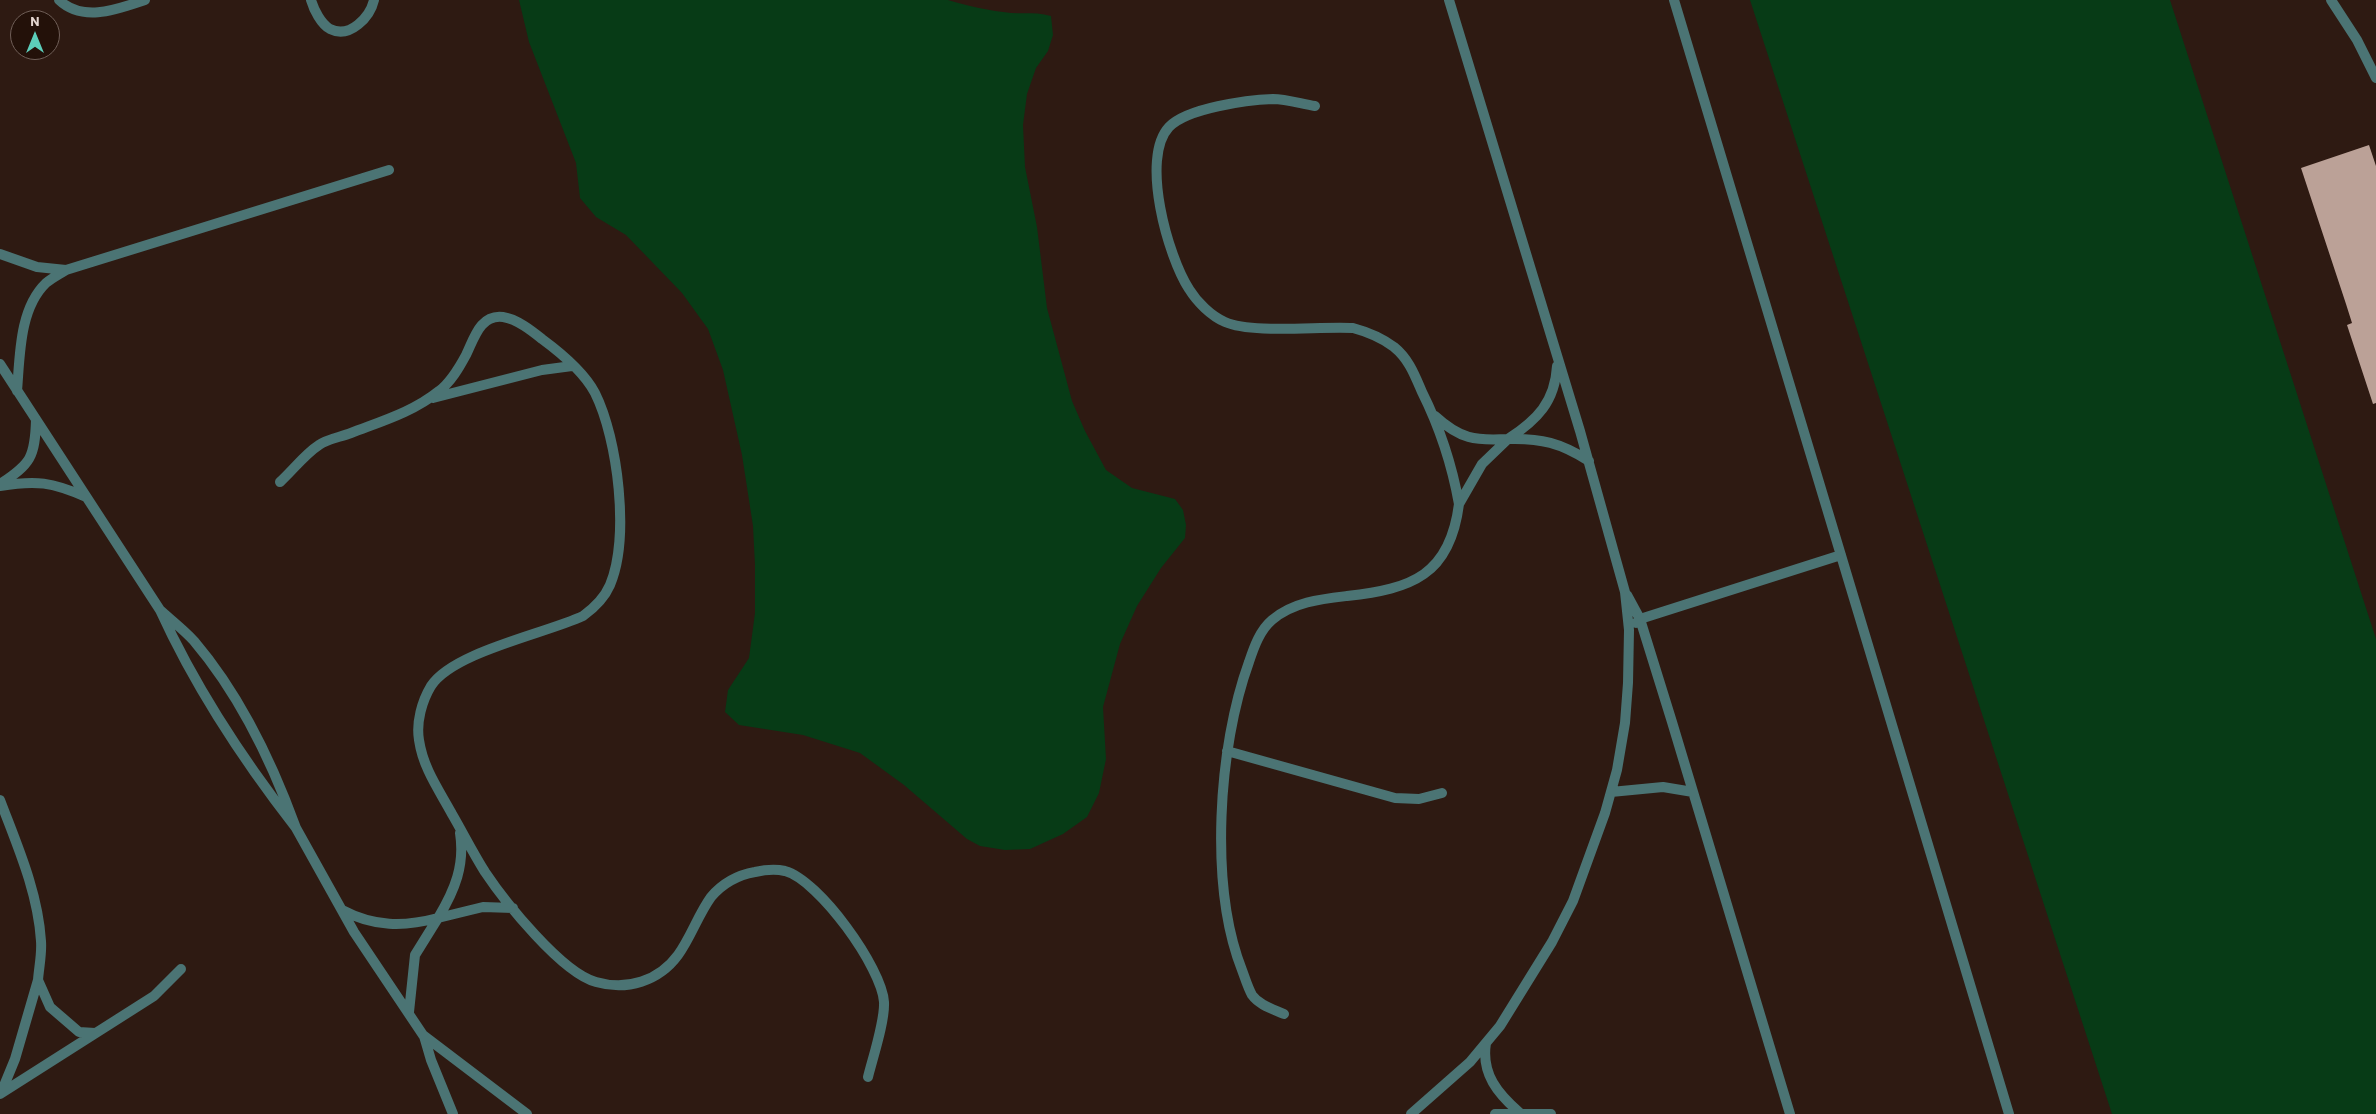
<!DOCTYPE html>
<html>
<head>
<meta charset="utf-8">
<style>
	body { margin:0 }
	#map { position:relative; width:2376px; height:1114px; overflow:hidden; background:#2e1a12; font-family:Barlow,sans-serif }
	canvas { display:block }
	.north { position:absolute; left:10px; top:10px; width:50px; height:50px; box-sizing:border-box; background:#231109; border:1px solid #705f58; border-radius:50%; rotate:0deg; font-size:14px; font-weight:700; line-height:20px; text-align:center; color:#e3d5cf }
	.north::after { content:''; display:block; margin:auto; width:18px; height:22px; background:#5cceba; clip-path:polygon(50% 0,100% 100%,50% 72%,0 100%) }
</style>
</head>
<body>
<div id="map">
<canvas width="2376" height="1114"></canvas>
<div class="north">N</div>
</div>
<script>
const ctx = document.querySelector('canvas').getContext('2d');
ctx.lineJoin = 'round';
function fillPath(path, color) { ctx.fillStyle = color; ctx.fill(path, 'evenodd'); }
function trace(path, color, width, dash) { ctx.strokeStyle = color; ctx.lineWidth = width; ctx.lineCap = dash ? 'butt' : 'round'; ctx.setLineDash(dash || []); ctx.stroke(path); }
const green = new Path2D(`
	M519,0H948C968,6 990,11 1011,13C1025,14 1037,12 1051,16L1053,35L1048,51L1036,68L1027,94L1023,125L1025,167L1037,227L1047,308L1072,401L1085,431L1106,470L1132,488L1175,499L1183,510L1186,525L1185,538L1161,568L1137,606L1120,644L1103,707L1106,759L1099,793L1087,817L1063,834L1030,849L1005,850L980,846L967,839L904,785L860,753L803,735L739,725L725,712L728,690L749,658L755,613V565L753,526L742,455L723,370L708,329L682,293L626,235L596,217L580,198L576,163L529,42Z
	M1750,0H2170L2376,639V1114H2112Z`);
const building = new Path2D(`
	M2369,145L2376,166V403L2373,404L2347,325L2352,323L2346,304L2301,168Z`);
const minor = new Path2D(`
	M59,0C83,23 118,9 145,0
	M311,0C314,10 321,24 330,29C350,39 370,17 374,0
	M1674,0L2009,1114
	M2331,0L2357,40L2376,78
	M1315,106C1302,104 1286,99 1273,99C1247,100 1187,108 1169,127C1140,158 1168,257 1189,289C1197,302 1211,316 1225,322C1252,334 1320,326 1353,328C1368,332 1382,338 1394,347C1409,359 1415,376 1422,392C1440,428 1452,465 1459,504L1482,464L1508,439C1475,441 1460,439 1435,416
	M0,254L37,267L66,270C60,274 52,278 46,283C19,309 20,356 17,391
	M66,270L389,170
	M0,364L160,610C196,689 243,760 296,828C272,762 240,695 194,641C184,630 171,620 160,610
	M1557,366C1555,402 1537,420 1508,439C1541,438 1561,443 1589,461
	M433,398L542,370L572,366
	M280,482C293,470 305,454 319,445C327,439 341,437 351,433C382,421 413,412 439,391C451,382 459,368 466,355C474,339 480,314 503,317C517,319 532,331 542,339C561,353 584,372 595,393C618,439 630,538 610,585C604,599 594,608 583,616C544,634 453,652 431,686C422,701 416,722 419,740C423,768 439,790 452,814C463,833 473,853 485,872C505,902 562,973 596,982C627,991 659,981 678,955C691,937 698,915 711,897C722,884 738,875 755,872C764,870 776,869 785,871C819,880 882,968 884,1002C885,1021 873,1057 868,1077
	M0,484C31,464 35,457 36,420
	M0,486C36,480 52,482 86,497
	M1627,595L1640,619L1672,722L1790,1114
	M1636,623L1640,619L1841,555
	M1227,751L1395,798L1419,799L1442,793
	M1611,792L1663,787L1693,792
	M0,800C17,845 38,892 41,941C42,954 39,967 38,980
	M296,828L354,932L423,1035L527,1114
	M460,833C465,865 455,890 438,918L483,907L513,908
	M342,910C374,927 404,927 438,918L415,955L409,1012
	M1284,1014C1273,1009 1259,1005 1252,995C1248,988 1245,978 1242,970C1209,886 1218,747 1249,662C1254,647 1260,630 1272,620C1293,602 1321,599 1347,596C1412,589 1450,575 1459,504
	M424,1036L431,1060L453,1114
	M1486,1043C1481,1074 1498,1094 1520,1113
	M1,1093L15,1059L38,980L50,1007L79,1032L95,1033
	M0,1094L154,996L181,969
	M1411,1114L1470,1062L1500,1026L1552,942L1573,901L1605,813L1617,770L1625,723L1628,683L1629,630L1625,592L1580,431L1449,0
	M1495,1114H1551`);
fillPath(green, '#073b16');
fillPath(building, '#bba197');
trace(minor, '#4b7474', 10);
</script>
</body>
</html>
